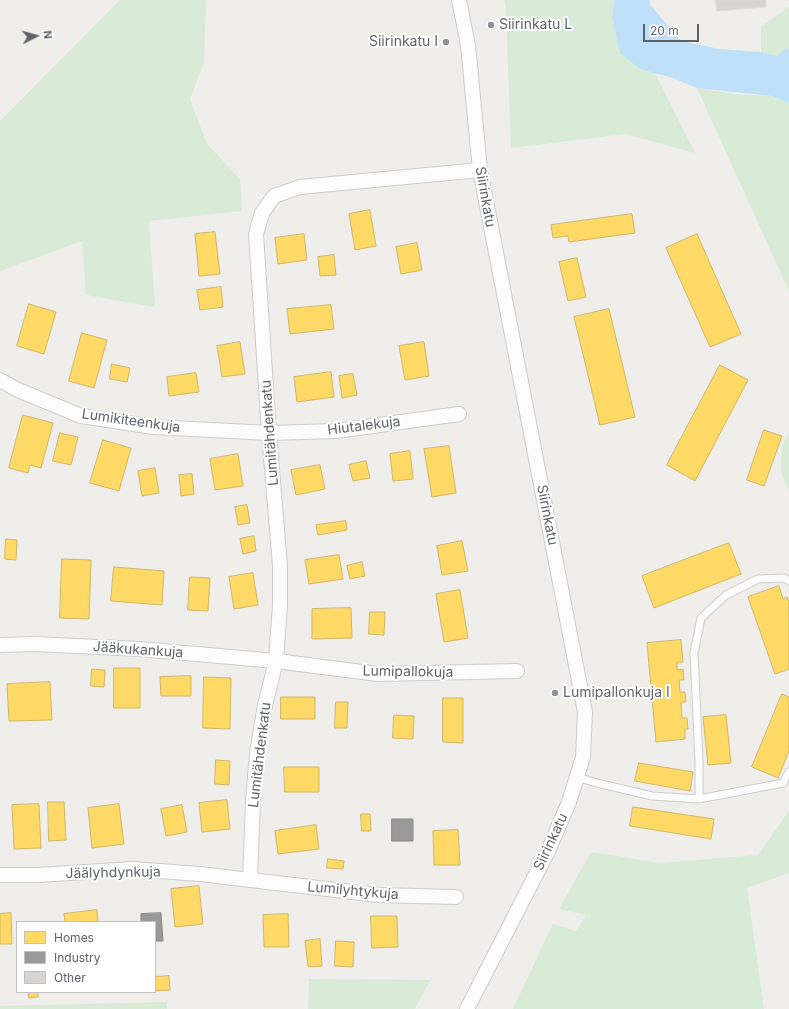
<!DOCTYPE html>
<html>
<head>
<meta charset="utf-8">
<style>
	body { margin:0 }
	#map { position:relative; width:789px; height:1009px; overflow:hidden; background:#efeeea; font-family:Inter,sans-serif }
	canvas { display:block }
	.legend { position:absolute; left:16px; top:921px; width:140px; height:72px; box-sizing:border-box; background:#fff; border:1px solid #bfc1c3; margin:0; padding:5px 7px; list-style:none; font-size:12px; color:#5f6368 }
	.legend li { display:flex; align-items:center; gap:8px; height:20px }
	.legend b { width:20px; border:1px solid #bfc1c3 }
	.north { position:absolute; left:16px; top:16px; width:40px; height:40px; -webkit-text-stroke:3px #fff; paint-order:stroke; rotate:84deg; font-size:11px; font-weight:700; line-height:16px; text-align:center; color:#5f6368 }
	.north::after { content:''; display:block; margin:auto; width:14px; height:18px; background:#5f6368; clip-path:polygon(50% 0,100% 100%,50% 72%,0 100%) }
	.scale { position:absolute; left:643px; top:24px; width:56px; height:18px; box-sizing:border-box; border:2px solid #5f6368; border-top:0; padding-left:5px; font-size:12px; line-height:14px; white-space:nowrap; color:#5f6368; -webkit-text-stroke:3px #fff; paint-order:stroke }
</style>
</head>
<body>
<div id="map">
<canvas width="789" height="1009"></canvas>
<ul class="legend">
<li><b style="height:11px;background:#ffd966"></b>Homes</li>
<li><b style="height:11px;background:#999"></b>Industry</li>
<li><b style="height:11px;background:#d6d5d3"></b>Other</li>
</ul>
<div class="north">N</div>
<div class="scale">20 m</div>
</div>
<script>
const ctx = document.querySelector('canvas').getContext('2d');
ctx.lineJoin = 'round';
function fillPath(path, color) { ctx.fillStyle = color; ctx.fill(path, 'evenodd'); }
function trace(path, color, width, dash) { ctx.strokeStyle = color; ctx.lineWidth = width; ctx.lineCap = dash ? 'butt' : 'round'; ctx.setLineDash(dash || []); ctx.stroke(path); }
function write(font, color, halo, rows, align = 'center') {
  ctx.font = font + ' Inter,sans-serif'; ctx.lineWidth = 4; ctx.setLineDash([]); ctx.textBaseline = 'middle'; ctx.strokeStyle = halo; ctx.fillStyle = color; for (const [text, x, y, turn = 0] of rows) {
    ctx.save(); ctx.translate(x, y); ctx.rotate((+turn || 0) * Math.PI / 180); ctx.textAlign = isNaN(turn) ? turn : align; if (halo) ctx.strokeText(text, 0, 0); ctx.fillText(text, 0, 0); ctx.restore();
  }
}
const green = new Path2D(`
	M120,0H206L204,62L190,99L207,144L240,179L242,211L149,221L155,307L86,295L82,241L0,271V121Z
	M504,0H614L612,17L640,69L655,73L695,153L625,134L511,148L506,10Z
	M789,6V47L776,56L761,52V26L781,13Z
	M697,88L732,94L772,96L789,103V291Z
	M789,434V491L781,473L782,446Z
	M789,811V873L747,888L764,1009H513L553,924L576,931L586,915L559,909L591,852L660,863L758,855Z
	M309,979L430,980L415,1009H308Z
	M167,1002V1009H0V1006Z`);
const water = new Path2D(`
	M614,0H649L651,6L681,41L719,49L761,52L776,56L789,47V103L772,96L697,88L673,78L640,69L620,53L612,17Z`);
const homes = new Path2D(`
	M370,210L376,246L355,250L349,214Z
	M632,214L635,233L569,242L568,236L553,238L551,225Z
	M215,232L220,274L199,276L195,234Z
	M304,234L307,260L278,264L275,238Z
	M697,234L741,334L710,347L666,248Z
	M417,243L422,270L401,274L396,247Z
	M334,255L336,275L320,276L318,257Z
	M577,258L586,297L568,301L559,262Z
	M221,287L223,307L200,310L197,290Z
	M29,304L56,312L44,354L17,346Z
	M331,305L334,329L290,334L287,309Z
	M609,309L635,417L600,425L574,317Z
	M82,333L107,340L94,388L69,381Z
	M240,342L245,374L222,377L217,346Z
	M424,342L429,376L405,380L399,346Z
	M112,364L130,368L127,382L110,379Z
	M720,365L748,380L695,481L667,465Z
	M331,372L334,397L297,402L294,377Z
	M196,373L199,392L169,396L167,377Z
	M353,374L357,395L342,398L339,376Z
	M23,415L53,423L41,468L30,465L28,473L9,468Z
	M764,430L782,436L764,486L747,480Z
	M60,433L78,437L71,465L53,461Z
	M103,440L131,448L119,491L90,483Z
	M449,446L456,493L432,497L424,449Z
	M410,451L413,479L393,481L390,454Z
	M238,454L243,486L215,490L210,459Z
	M366,461L370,478L353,481L349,465Z
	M320,465L325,489L296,495L291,470Z
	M155,468L159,493L142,496L138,471Z
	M192,474L194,494L181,496L179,475Z
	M247,505L250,523L238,525L235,507Z
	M346,521L347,530L318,535L316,525Z
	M254,536L256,551L243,554L240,539Z
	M6,539L17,540L16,560L5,559Z
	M462,541L468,571L442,575L437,546Z
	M729,543L741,574L654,608L642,576Z
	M339,555L343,579L309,584L305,560Z
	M62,559L91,560L89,619L60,618Z
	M362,562L365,576L350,579L347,566Z
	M114,567L164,571L162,605L111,601Z
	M253,573L258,605L234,609L229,577Z
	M190,577L210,578L208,611L188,610Z
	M779,586L783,599L787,597L789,602V607L788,608L789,611V669L775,674L748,597Z
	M460,590L468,638L444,642L436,594Z
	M351,608L352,638L312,639V609Z
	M370,612H385L384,635L369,634Z
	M681,640L683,662L677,663V670L683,669L684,680H679L680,692H685L686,702H681L682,718H687L688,729H685V739L656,742L647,643Z
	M114,668H140V708H114Z
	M92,669L105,670L104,687L91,686Z
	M191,676V696H161L160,677Z
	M204,677L231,678L230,729L203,728Z
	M50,682L52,720L9,721L7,684Z
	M782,694L789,697V751L778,778L752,767Z
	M281,697H315V719H281Z
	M443,698H463V743L443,742Z
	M336,702H348L347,728H335Z
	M394,715L414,716L413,739L393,738Z
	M726,715L731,763L708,765L703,717Z
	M216,760L230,761L229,785L215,784Z
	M639,763L693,772L690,791L635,781Z
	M284,767H319V792H285Z
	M227,800L230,829L202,832L199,803Z
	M48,802H64L66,840L49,841Z
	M39,804L41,848L14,849L12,805Z
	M119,804L124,844L92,848L88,808Z
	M182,805L187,832L166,836L161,809Z
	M633,807L714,819L711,839L630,826Z
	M361,814H370L371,831H362Z
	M316,825L319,849L278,854L275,831Z
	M458,830L460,865H434L433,831Z
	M328,859L344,861L343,869L327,868Z
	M199,886L203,924L175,927L171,889Z
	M97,910L98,922H65L64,914Z
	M11,913L12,944H0V914Z
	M288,914L289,947H264L263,915Z
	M371,916H397L398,947L372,948Z
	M320,939L322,966L308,967L305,941Z
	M336,941L354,942L353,967L335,966Z
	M169,976L170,990L155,991V977Z
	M29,992H38V997L29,998Z`);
const industry = new Path2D(`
	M392,819H413V841H392Z
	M161,913L163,941H155V922H141V914Z`);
const building = new Path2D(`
	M716,0H766V7L717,11Z`);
const lane = new Path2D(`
	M577,777L597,783L652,796L699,799L783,783L789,772
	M699,799V762L694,653L701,618L726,595L758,579L784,578L789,581`);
const street = new Path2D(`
	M459,0L468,45L480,170L585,712L583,757L569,802L548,851L467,1009
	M0,380L18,390L81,416L154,427L269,433L336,431L459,414
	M0,645L35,644L140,649L276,661L378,674L517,671
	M0,875H38L133,869L200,874L378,895L456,897
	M250,880L253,800L257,753L265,705L276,661L280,605V566L269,433L256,234L262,213L274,196L300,187L480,170`);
const markers = [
	[491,25,4,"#919496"],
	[446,42,4,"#919496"],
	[555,693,4,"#919496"]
];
const poiNames = [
	["Siirinkatu L",499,25],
	["Siirinkatu I",438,42,"right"],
	["Lumipallonkuja I",563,693]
];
const streetNames = [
	["Siirinkatu",485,197,80],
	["Lumikiteenkuja",131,421,8],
	["Hiutalekuja",364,426,-7],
	["Lumitähdenkatu",270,433,-94],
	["Siirinkatu",547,515,79],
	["Jääkukankuja",138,650,4],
	["Lumipallokuja",408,672,1],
	["Lumitähdenkatu",260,755,-83],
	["Siirinkatu",551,842,-65],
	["Jäälyhdynkuja",113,873,-1],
	["Lumilyhtykuja",353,891,5]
];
fillPath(green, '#d8ebd6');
fillPath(water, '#bfe0f9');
fillPath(homes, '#ffd966');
trace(homes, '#cfb667', 1);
fillPath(industry, '#999');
trace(industry, '#88898a', 1);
fillPath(building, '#d6d5d3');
trace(building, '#deddd9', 1);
trace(lane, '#cbcccc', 9);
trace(street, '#cbcccc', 16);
trace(lane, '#fdfcfc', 7);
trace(street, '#fdfcfc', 14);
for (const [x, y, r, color] of markers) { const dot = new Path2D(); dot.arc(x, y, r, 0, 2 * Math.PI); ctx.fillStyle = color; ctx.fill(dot); trace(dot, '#fff', 1.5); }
write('14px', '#5f6368', '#fff', poiNames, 'left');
write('14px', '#5f6368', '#fff', streetNames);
</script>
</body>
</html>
